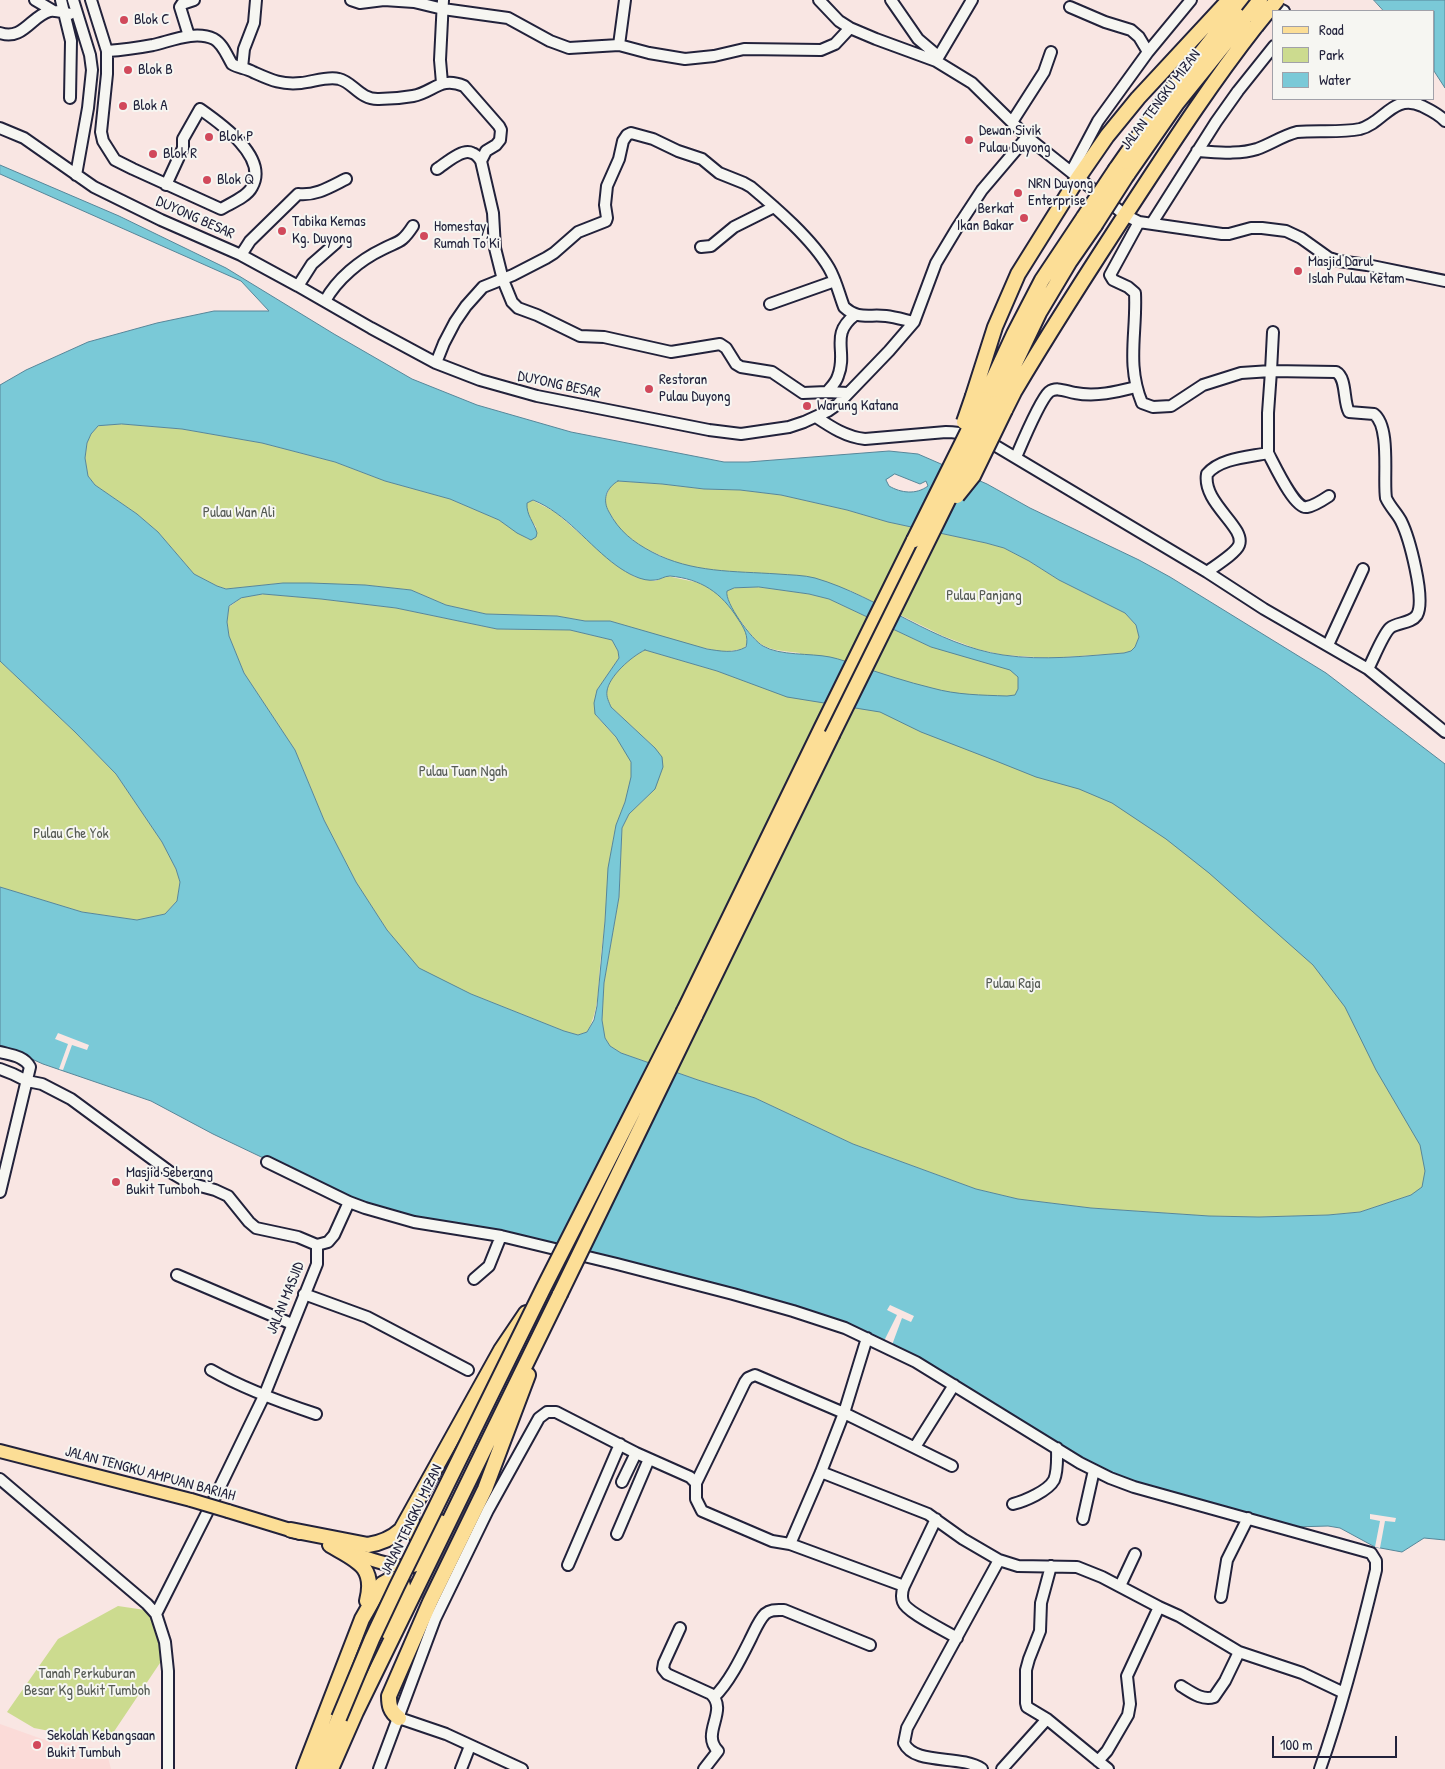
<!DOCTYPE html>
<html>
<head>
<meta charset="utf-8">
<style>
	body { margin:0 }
	#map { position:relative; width:1445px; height:1769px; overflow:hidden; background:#f9e6e3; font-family:"Patrick Hand",sans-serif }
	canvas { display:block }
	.legend { position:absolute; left:1272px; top:10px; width:162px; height:90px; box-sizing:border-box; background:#f6f6f2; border:1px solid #a1a1a9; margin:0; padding:6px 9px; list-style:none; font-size:15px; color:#22223b }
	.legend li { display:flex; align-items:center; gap:10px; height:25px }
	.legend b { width:25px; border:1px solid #a1a1a9 }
	.scale { position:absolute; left:1272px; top:1736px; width:125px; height:22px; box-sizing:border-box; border:2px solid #22223b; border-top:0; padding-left:6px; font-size:15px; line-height:18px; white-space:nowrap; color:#22223b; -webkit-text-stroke:4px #f6f6f2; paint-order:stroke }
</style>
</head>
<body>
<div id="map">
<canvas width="1445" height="1769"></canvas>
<ul class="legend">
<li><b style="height:6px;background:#fcde96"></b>Road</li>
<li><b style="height:14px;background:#ccdb8f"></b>Park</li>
<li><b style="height:14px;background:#7ac9d7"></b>Water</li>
</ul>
<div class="scale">100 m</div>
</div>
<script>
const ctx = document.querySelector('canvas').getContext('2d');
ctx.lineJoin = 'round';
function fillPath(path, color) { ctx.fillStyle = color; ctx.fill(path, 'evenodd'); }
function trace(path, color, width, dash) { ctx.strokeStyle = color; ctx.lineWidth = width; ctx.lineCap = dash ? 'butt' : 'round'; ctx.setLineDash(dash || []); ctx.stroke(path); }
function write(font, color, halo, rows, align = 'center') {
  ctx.font = font + ' "Patrick Hand",sans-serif'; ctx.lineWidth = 4; ctx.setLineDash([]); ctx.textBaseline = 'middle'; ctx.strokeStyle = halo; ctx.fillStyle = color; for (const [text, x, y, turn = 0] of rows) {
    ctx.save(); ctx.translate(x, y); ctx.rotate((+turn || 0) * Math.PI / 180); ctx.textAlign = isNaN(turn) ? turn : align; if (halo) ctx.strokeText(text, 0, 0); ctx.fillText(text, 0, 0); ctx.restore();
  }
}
const built = new Path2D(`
	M0,1724L42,1739L106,1750L111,1769H0Z`);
const green = new Path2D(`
	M122,424L182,429L262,443L335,462L385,481L450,499L499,520L528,539L536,527C531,520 526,513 527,503L532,500L555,512L617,566L635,577L655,581L667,576L700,583L719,594L732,610L726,593L727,591L734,588L759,587L809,594L829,599L931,647L1280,719L1445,1196L1411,1195L1360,1212L1328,1215L1259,1217L1209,1216L1091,1208L1018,1199L976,1189L853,1144L755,1098L698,1080L621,1053L610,1046L605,1038L602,1020L604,983L619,897L622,828L629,814L655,789V748L611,707C609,702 606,697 607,691C609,676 632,656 645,650L717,671L787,696L800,653C760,649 760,647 737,616L746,632L747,644L743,649L723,652L685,644L610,621H585L557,616L486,614L446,605L411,590L365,585L282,583L227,589L217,586L194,574L158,532L137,514L95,485L88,476L85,458L87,443L91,434L98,426Z
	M618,481L662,484L704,489L740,490L781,495L847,510L888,522L986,543L1004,548L1029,561L1059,580L1125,613L1136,625L1139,637L1135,647L1131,651L1124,653L1051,658L1003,655L977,649L943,636L849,590L730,572L700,569L679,564L642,547L620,530L606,507L605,499L611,485Z
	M263,594L321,599L396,608L497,629L570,630L612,640L618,651L619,658L597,690L595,714C606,728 628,746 631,763C635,787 617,817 613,841C608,867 608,893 605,920C604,935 601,950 600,966C598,989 599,1011 587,1032L578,1035L564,1031L471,994L436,978L419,968L408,957L387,930L356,882L324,820L295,750L244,673L229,636L227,622L229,607L241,598Z
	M0,661L75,732L116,774L162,842L176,869L180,882L177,901L165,914L137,920L82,912L0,887Z
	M118,1606L145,1610L154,1619L162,1660L107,1742L34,1728L7,1712L58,1639Z`);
const water = new Path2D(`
	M1374,0H1445V88L1434,71V11H1384Z
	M0,165L119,216L226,268L334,334L412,379L477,405L571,432L724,462H748L889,451L918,454L987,484L1030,508L1139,560L1170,577L1326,673L1445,764V1540L1424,1538L1402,1552L1375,1547L1340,1528L1328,1526L1294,1527L1130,1482L1091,1464L1062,1447L884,1341L779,1305L420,1221L362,1205L213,1134L151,1101L43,1064L0,1045V887L82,912L137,920L165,914L177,901L180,882L176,869L162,842L116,774L75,732L0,661V385L26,370L88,342L157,323L214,311H269L241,281L0,174ZM122,424L182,429L262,443L335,462L385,481L450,499L499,520L517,533L531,540L536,537L537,533C534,522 526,515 527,503L533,500C566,513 588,545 617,566C627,573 642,582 655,580C660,580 664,576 670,576C701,579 721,592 738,619C744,628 749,636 746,647C734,654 720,651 707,649L610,621H585L557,616L486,614L446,605L411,590L365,585L310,583H283L226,589L217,586L194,574L158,532L137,514L95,485L88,476L85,458L87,443L91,434L98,426ZM895,474L920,484L926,481L928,486C916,495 901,493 889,486L886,480ZM618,481L662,484L704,489L740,490L781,495L847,510L888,522L986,543L1004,548L1029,561L1059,580L1125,613L1136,625L1139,637L1135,647L1131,651L1124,653C1084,656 1044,661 1003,655C935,645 880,597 815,578C804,575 790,575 778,574C734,571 692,573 652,552C633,542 619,531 609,512C602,500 606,488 618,481ZM759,587L809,594L829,599L931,647L1010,670L1018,677V689L1015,695L1007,696C981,695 957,695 932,688C907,682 883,674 859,666C850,663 840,659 830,657C810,653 780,656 763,646C752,640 724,602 727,591L734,588ZM263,594L321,599L396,608L497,629L570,630L612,640L618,651L619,658L597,690L594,703L595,714L616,737L631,762V777L625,802L616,825L608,868L605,921L597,1006L594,1020L587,1032L578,1035L564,1031L471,994L419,968L387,930L356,882L324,820L295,750L244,673L229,636L227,622L229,606L241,598ZM645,650L717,671L787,697L880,712L921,732L996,761L1036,777L1079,789L1112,803L1166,839L1209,873L1313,965L1345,1007L1376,1070L1420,1145L1425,1171L1422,1187L1411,1195L1360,1212L1328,1215L1259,1217L1209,1216L1091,1208L1018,1199L976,1189L853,1144L755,1098L698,1080L621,1053L610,1046L605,1038L602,1020L604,983L619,897L622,828L629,814L655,789L663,767L662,757L655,748L611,707C609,702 606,697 607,691C609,676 632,656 645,650Z`);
const pier = new Path2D(`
	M58,1033L89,1045L87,1050L72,1045L63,1070L59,1069L68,1044L55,1039Z
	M890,1305L914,1316L911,1322L902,1318L892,1345L884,1341L897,1315L887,1310Z
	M1370,1514L1396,1518L1395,1522L1385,1521L1380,1548L1375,1547L1380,1521L1370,1519Z`);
const minor = new Path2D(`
	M35,0L52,10
	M61,0L71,41L70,98
	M73,0L90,55L92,70L88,108L76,175
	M91,0L107,51V74L101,132L103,141L115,160L133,169L221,209C231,203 247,197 252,187C269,157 220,123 200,109L183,139V148L166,185
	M351,0L360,3L384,0L414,2L443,9L508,18L550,41L569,48L619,45L649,53L685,59L714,56L744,49L821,50L835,44L850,28
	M819,0L839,21L850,28L876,39L936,61L972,83L1027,137L1125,215L1139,222L1222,234H1229L1251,228H1262L1286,231L1301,238L1329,258L1339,261L1367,265L1445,281
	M891,0L918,39L938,56
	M1267,3L1284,11
	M1070,7L1105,22L1131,30L1139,37L1148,52
	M0,33C23,41 31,16 50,11C56,10 64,13 70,14
	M189,36L180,7L182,4L194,0
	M619,45L625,0
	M107,51C122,50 137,48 153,45C171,41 195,30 214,39C223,44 227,56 232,64C238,68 246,68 253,72C271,80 281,85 301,83C313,82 327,76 339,79C353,82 360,100 379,99C390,99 402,98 413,96C434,92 440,76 464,86L499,126L501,130L500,140L496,145L486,151L481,161L493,213L495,248L503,280L512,302L518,308L537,315L580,336L604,337L671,352L720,344L726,348L736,364L741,367L772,372L803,393L827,392
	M936,61L972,0
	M242,68L244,49L254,23L256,0
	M442,83L440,60L443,0
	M1012,122L1044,72L1051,52
	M0,128L24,138L94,187L161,220L241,255L298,286L371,328L436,363L480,380L537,396L709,430L741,434L789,427L804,422L828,411L838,404L889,351L914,322L936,263L957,228L982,190L1027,137
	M1197,151C1217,152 1238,155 1257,149C1271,144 1282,136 1297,132C1317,130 1340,133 1360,129C1384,123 1393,93 1422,106C1430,110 1439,114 1445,121
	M437,169C445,164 462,148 472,153C476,154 479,158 481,161
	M1071,172L1098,121L1148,52L1191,0
	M1139,222L1110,275L1113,280L1128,287L1135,293C1137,333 1126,364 1142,403L1153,407L1171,406L1203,385L1241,373L1271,371L1268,413V453
	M1152,223L1216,122L1238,91L1274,46
	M701,247L711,246L734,227L774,207
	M241,255L250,241L298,194C316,196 330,187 346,179
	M298,286L312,264L336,243
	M325,301C337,279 360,260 383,249C399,241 402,243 413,226
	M770,304L835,281
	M1273,332L1271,371L1336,372C1347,378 1343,401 1349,412L1374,414C1391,427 1383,479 1386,498C1390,507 1397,513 1401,521C1409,537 1426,599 1417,615C1411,624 1397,622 1390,628C1383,634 1373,660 1368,669
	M436,363L444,343L455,322L466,306L483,287L513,275L546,258L554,253L578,232L606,221L607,218L605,205L607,186L619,159L623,141L627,135L631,133L653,139L678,151L702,159L719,173L744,183L751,187C776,208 812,239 829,268C836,280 839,294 844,307C858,320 869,314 886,316C895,317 905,320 914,322
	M848,393L827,392C831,387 836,383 838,376C848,351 829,335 855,315
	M816,417C831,427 846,437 865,439L946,432C964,432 979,438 996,446L1207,572L1264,609L1368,669L1445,732
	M1016,457C1022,443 1040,400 1049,392C1057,386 1067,392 1075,393C1096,397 1116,392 1136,387
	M1207,572C1215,566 1236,553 1239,545C1246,527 1202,503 1207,474C1220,458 1249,457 1268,453C1274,464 1295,510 1307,507C1314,506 1323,500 1329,496
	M1328,645L1363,569
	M0,1052C11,1055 24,1056 30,1067L0,1192
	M0,1069L13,1074L27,1081L42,1084L71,1099L170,1172L189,1183L215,1190L228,1196L249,1222L256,1228L298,1237L317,1245V1264L264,1396L217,1493L156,1614
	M267,1162L349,1202L365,1208L414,1222L501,1236L617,1264L733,1294L793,1311L845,1328L916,1362L1080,1463L1110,1478L1134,1487L1371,1553L1376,1561V1570C1360,1637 1343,1704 1320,1769
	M317,1245L328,1242L334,1235L349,1202
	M177,1275L292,1324
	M474,1279L489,1266L501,1236
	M304,1294L367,1317L468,1370
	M211,1370C244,1389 280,1402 316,1414
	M915,1447L954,1385
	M821,1472L928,1514L963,1539L999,1560L1018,1566L1077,1567L1102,1577L1159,1607L1179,1616L1239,1652L1302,1673L1344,1693
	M0,1479L147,1604L156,1614L165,1642L168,1671V1769
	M622,1482L636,1453
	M696,1483L745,1382L748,1378L755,1375L844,1413L952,1466
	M1013,1504C1025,1501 1048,1491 1054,1480C1058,1471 1057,1457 1057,1448
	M936,1519L904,1586C902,1591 901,1596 903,1602C906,1612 946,1631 957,1638
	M1083,1519L1094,1470
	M617,1534L649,1459
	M790,1544L904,1586
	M568,1565L620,1444
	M1051,1566L1041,1603L1040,1631L1029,1659L1026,1670V1703L1027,1707L1047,1719L1108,1769
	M1120,1586L1135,1554
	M1221,1597L1227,1560L1248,1518
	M680,1628L664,1663L663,1669L667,1674L711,1694C729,1711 700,1733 718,1751L704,1769
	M1181,1686C1191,1692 1202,1701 1214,1697L1225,1681L1239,1652
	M714,1697C729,1683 742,1656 751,1638C755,1630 759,1620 765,1614C771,1609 777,1610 784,1610L870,1645
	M399,1718L446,1734L522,1769
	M1098,1761L1107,1751L1128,1715L1130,1704L1127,1676L1159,1607
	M379,1769L435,1619L488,1510L539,1418L547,1412H556L636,1453L690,1477L696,1483V1499L702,1511L772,1541L790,1544L821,1472L844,1413L867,1338
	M461,1769L470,1746
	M982,1769C960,1754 915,1766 904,1743L907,1728L999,1560
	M1002,1769L1047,1719`);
const major = new Path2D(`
	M0,1451L191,1500
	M228,1511L300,1533
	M344,1550C360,1555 408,1576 421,1562C426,1556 429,1544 432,1536`);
const highway = new Path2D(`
	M1116,169L1167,96L1243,0
	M1127,175L1177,103L1248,15
	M973,396L995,327L1018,274L1078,178L1107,136L1138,98L1229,0
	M984,399L1014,334L1042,280L1084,217
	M996,403L1039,313L1070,261L1095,225
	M1005,410L1014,392C1053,326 1095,261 1137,197C1175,139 1213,81 1256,26
	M684,1011L821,729L914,540
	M695,1016L832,735
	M411,1515L413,1531L418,1539C431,1541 435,1531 440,1522
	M291,1530L368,1545C381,1543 391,1539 401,1530L501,1350L526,1313
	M330,1545C356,1560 376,1566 367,1601
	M399,1718C390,1712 389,1705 389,1696L430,1602L485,1489L528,1375
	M304,1769L362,1619L382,1584L391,1579H398L402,1582L404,1591L386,1631
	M318,1769L339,1718
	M331,1769L356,1712L560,1294`);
const majorBridge = new Path2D(`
	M191,1500L228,1511`);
const highwayBridge = new Path2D(`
	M1248,15L1260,0
	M1256,26L1277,0
	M1084,217L1116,169
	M1095,225L1127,175
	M964,422L973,396
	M957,496L973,476L1005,410
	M914,540L984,399
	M832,735L996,403
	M560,1294L695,1016
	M339,1718L372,1639L397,1586L543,1289L684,1011`);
const markers = [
	[124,20,5,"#d1495b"],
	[128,70,5,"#d1495b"],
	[123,106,5,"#d1495b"],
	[209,137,5,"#d1495b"],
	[969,140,5,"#d1495b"],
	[153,154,5,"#d1495b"],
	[207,180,5,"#d1495b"],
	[1018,193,5,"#d1495b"],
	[1024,218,5,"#d1495b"],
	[282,231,5,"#d1495b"],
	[424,236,5,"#d1495b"],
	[1298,271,5,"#d1495b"],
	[649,389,5,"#d1495b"],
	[807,406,5,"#d1495b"],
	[116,1182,5,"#d1495b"],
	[37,1745,5,"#d1495b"]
];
const poiNames = [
	["Blok C",134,20],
	["Blok B",138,70],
	["Blok A",133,106],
	["Dewan Sivik",979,131],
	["Pulau Duyong",979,148],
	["Blok P",219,137],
	["Blok R",163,154],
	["Blok Q",217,180],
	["NRN Duyong",1028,184],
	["Enterprise",1028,201],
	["Berkat",1014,209,"right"],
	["Ikan Bakar",1014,226,"right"],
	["Tabika Kemas",292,222],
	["Kg. Duyong",292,239],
	["Homestay",434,227],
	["Rumah To’Ki",434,244],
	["Masjid Darul",1308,262],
	["Islah Pulau Ketam",1308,279],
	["Restoran",659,380],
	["Pulau Duyong",659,397],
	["Warung Katana",817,406],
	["Masjid Seberang",126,1173],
	["Bukit Tumboh",126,1190],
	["Sekolah Kebangsaan",47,1736],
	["Bukit Tumbuh",47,1753]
];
const streetNames = [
	["JALAN TENGKU MIZAN",1161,100,-53],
	["DUYONG BESAR",195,218,24],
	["DUYONG BESAR",559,385,12],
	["JALAN MASJID",286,1298,-68],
	["JALAN TENGKU AMPUAN BARIAH",150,1474,15],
	["JALAN TENGKU MIZAN",412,1520,-64]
];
const parkNames = [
	["Pulau Wan Ali",239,513],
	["Pulau Panjang",984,596],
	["Pulau Tuan Ngah",463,772],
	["Pulau Che Yok",71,834],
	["Pulau Raja",1013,984],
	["Tanah Perkuburan",87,1674],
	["Besar Kg Bukit Tumboh",87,1691]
];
fillPath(built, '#fbdbd8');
fillPath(green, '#ccdb8f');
fillPath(water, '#7ac9d7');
trace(water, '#578699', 1);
fillPath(pier, '#f9e6e3');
trace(minor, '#22223b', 14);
trace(major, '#22223b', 16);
trace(highway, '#22223b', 18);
trace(minor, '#f6f6f2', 10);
trace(major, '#fcde96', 12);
trace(highway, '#fcde96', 14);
trace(majorBridge, '#22223b', 16, []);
trace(highwayBridge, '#22223b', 18, []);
trace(majorBridge, '#fcde96', 12);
trace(highwayBridge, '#fcde96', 14);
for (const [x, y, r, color] of markers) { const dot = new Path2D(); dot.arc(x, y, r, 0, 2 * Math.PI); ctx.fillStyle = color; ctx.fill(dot); trace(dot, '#f6f6f2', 2); }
write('15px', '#22223b', '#f6f6f2', poiNames, 'left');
write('15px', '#22223b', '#f6f6f2', streetNames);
write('15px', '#555a54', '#f6f6f2', parkNames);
</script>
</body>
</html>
